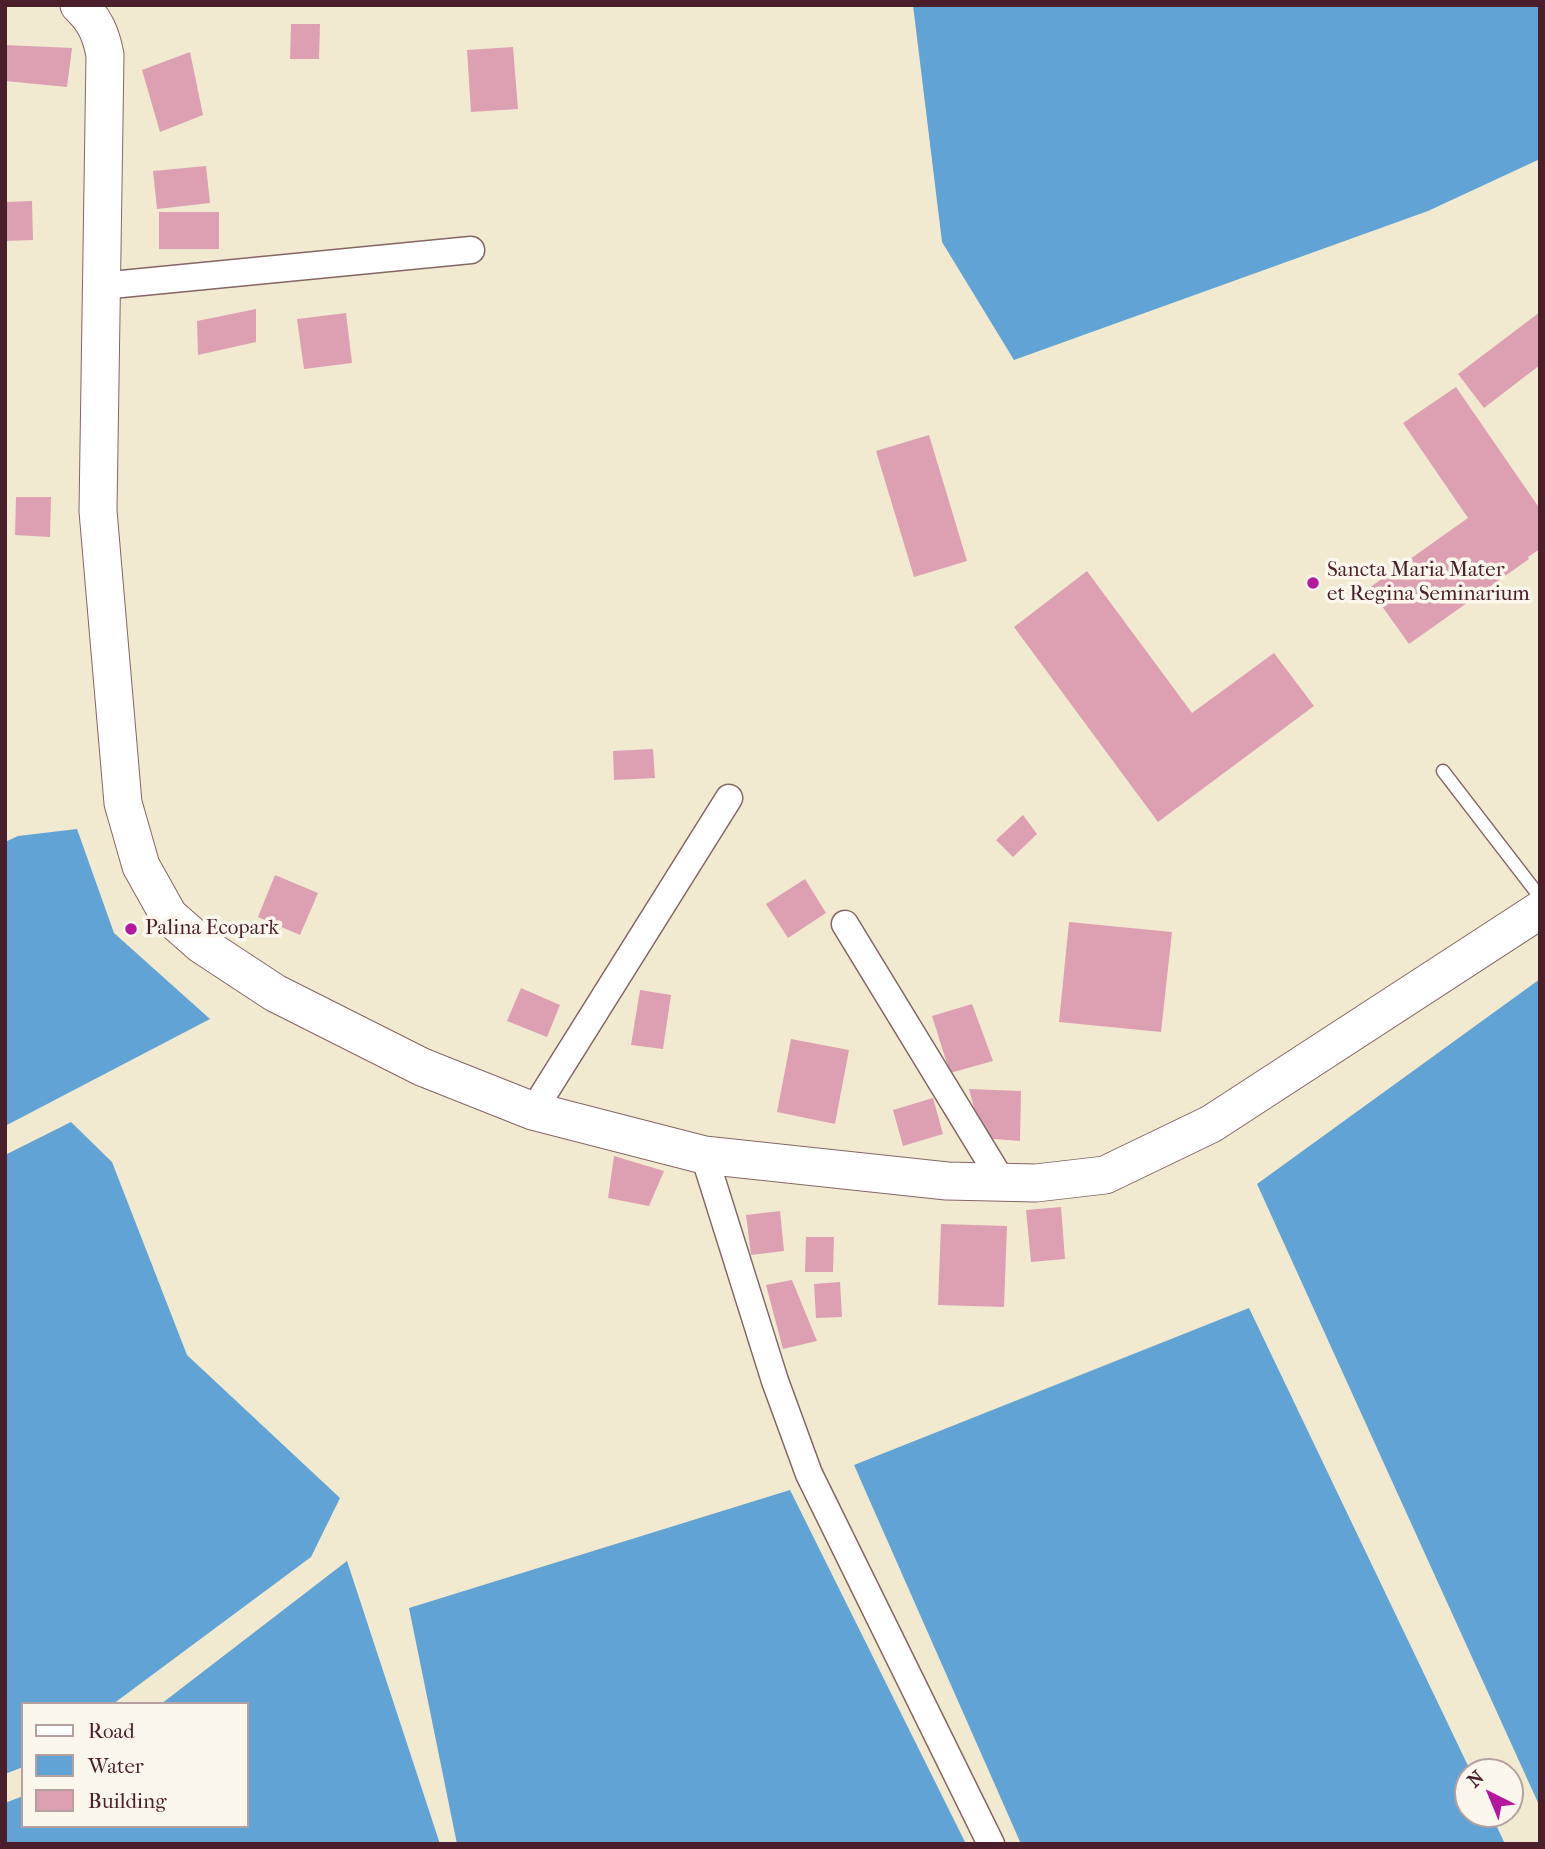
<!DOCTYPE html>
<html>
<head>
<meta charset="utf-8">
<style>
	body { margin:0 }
	#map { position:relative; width:1545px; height:1849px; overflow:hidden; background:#f1ead0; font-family:"IM FELL French Canon",serif }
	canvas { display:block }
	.frame { position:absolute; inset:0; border:7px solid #4a1f2b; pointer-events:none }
	.legend { position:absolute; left:21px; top:1702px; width:228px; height:126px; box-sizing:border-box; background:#fbf7ec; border:2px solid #b4a19f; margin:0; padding:9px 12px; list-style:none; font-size:21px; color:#4a1f2b }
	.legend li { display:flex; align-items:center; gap:14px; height:35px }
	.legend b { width:35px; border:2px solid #b4a19f }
	.north { position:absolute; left:1454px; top:1758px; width:70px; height:70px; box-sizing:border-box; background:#fbf7ec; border:2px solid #b4a19f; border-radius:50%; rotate:317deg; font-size:19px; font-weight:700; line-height:28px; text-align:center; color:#4a1f2b }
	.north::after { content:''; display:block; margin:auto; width:24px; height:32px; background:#b5179e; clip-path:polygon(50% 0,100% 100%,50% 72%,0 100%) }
</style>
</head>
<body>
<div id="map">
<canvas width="1545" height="1849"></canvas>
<div class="frame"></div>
<ul class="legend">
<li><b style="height:9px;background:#fff"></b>Road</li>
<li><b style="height:19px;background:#62a3d5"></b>Water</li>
<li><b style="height:19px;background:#dda0b3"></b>Building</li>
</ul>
<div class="north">N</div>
</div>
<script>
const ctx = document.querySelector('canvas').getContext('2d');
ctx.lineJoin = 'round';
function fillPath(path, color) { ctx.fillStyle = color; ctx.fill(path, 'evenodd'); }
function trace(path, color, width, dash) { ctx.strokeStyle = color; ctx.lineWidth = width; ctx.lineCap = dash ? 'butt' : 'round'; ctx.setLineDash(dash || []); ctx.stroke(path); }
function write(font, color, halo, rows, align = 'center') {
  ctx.font = font + ' "IM FELL French Canon",serif'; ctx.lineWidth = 7; ctx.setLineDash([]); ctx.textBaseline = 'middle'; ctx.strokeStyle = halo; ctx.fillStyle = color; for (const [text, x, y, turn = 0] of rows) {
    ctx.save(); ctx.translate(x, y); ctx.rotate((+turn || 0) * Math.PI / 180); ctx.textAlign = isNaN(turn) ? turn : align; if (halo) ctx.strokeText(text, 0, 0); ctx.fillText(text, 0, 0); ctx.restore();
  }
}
const water = new Path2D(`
	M913,5H1540V159L1428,211L1014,360L942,242Z
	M77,829L114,933L210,1019L5,1126V842L18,836Z
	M1540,979V1807L1257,1184Z
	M71,1122L112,1162L187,1355L340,1498L311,1557L113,1704H23V1767L5,1774V1155Z
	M1249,1308L1471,1772H1468V1814H1491L1505,1844H1021L854,1465Z
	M790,1490L966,1844H457L409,1608Z
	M347,1561L440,1844H5V1803L23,1796V1826H247V1704H161Z`);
const building = new Path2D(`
	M291,24H320L319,59H290Z
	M5,45L72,48L67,87L5,81Z
	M513,47L518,109L471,112L467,50Z
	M190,52L203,115L160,132L142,70Z
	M206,166L210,203L157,209L153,171Z
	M32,201L33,240L5,241V202Z
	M159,212H219V249H159Z
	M256,309V342L198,355L197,321Z
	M1540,312V365L1484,408L1458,374Z
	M346,313L352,363L304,369L297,319Z
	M1456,387L1540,509V549L1528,557L1529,559L1409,644L1369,588L1468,518L1403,423Z
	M929,435L967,561L914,577L876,451Z
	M16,497H51L50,537L15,535Z
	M1087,571L1192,713L1274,653L1314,706L1158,822L1014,627Z
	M653,749L655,778L614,780L613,751Z
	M1023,815L1037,834L1013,857L996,840Z
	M275,875L318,893L300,935L258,917Z
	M805,879L826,913L788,938L766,904Z
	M1069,922L1172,932L1161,1032L1059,1022Z
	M521,988L560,1005L547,1037L507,1021Z
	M640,990L671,995L663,1049L631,1045Z
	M972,1004L993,1061L950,1073L932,1016Z
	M791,1039L849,1050L835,1124L777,1112Z
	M969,1089L1021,1091L1020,1141L982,1138Z
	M933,1098L943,1134L903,1146L893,1110Z
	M614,1156L664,1171L649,1206L608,1198Z
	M1061,1207L1065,1259L1031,1262L1026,1210Z
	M780,1211L784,1251L751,1255L746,1215Z
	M941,1224L1007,1226L1004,1307L938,1305Z
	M806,1237H834L833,1272H805Z
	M792,1280L817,1341L783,1349L766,1285Z
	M840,1282L842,1317L816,1318L814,1284Z`);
const lane = new Path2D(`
	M1443,771L1540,897`);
const street = new Path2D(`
	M101,286L471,250
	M845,924L1003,1183
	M533,1111L729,798
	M704,1155L775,1381L809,1474L991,1844`);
const secondary = new Path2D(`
	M79,5C95,20 101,34 105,55L98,511L123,803L141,866L169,916L202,945L275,993L422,1067L533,1111L704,1155L947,1181L1036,1183L1105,1175L1211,1124L1540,910`);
const markers = [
	[1313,583,7,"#b5179e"],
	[131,929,7,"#b5179e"]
];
const poiNames = [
	["Sancta Maria Mater",1327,571],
	["et Regina Seminarium",1327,595],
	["Palina Ecopark",145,929]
];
fillPath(water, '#62a3d5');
fillPath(building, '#dda0b3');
trace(lane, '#846665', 15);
trace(street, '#846665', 29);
trace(secondary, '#846665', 39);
trace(lane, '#fff', 12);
trace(street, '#fff', 26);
trace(secondary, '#fff', 37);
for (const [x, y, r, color] of markers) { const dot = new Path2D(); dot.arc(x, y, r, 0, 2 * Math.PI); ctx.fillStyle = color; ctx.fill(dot); trace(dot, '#fbf7ec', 2.5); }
write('21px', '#4a1f2b', '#fbf7ec', poiNames, 'left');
</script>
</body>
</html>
